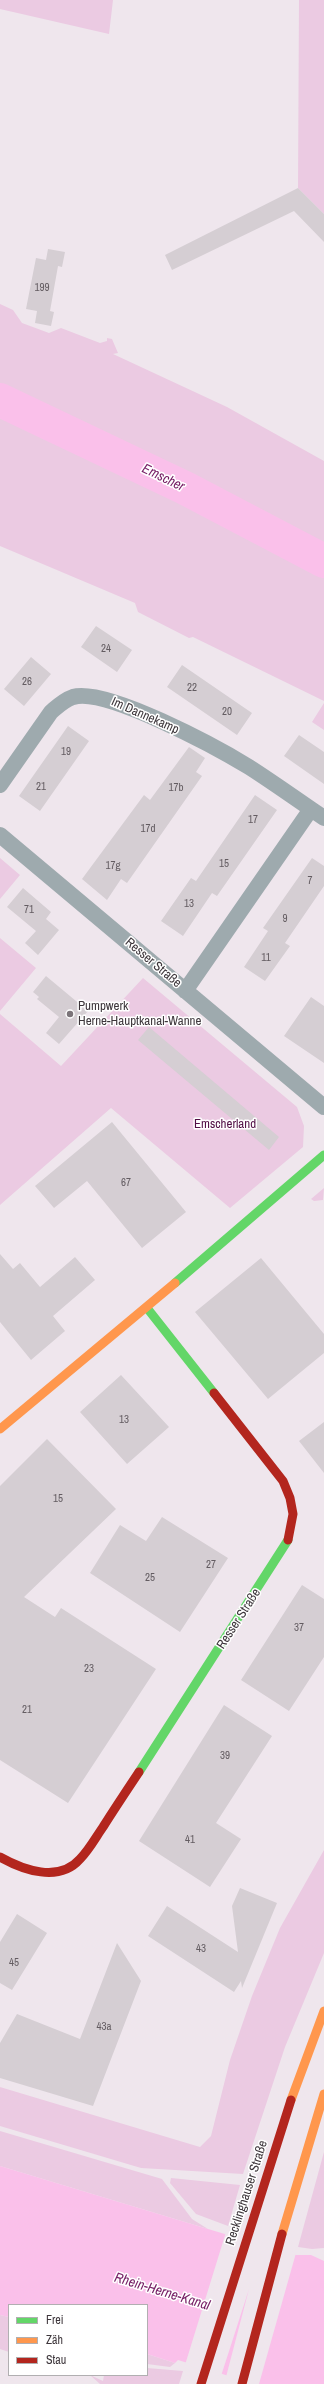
<!DOCTYPE html>
<html>
<head>
<meta charset="utf-8">
<style>
	body { margin:0 }
	#map { position:relative; width:324px; height:2384px; overflow:hidden; background:#efe6ed; font-family:"Archivo Narrow",sans-serif }
	canvas { display:block }
	.legend { position:absolute; left:8px; top:2304px; width:140px; height:72px; box-sizing:border-box; background:#fff; border:1px solid #b1afb1; margin:0; padding:5px 7px; list-style:none; font-size:12px; color:#3d363b }
	.legend li { display:flex; align-items:center; gap:8px; height:20px }
	.legend b { width:20px; border:1px solid #b1afb1 }
</style>
</head>
<body>
<div id="map">
<canvas width="324" height="2384"></canvas>
<ul class="legend">
<li><b style="height:5px;background:#63d668"></b>Frei</li>
<li><b style="height:5px;background:#ff974d"></b>Zäh</li>
<li><b style="height:5px;background:#b3261e"></b>Stau</li>
</ul>
</div>
<script>
const ctx = document.querySelector('canvas').getContext('2d');
ctx.lineJoin = 'round';
function fillPath(path, color) { ctx.fillStyle = color; ctx.fill(path, 'evenodd'); }
function trace(path, color, width, dash) { ctx.strokeStyle = color; ctx.lineWidth = width; ctx.lineCap = dash ? 'butt' : 'round'; ctx.setLineDash(dash || []); ctx.stroke(path); }
function write(font, color, halo, rows, align = 'center') {
  ctx.font = font + ' "Archivo Narrow",sans-serif'; ctx.lineWidth = 3; ctx.setLineDash([]); ctx.textBaseline = 'middle'; ctx.strokeStyle = halo; ctx.fillStyle = color; for (const [text, x, y, turn = 0] of rows) {
    ctx.save(); ctx.translate(x, y); ctx.rotate((+turn || 0) * Math.PI / 180); ctx.textAlign = isNaN(turn) ? turn : align; if (halo) ctx.strokeText(text, 0, 0); ctx.fillText(text, 0, 0); ctx.restore();
  }
}
const green = new Path2D(`
	M0,0H113L109,34L0,9Z
	M299,0H324V214L298,188Z
	M0,304L13,310L22,323L49,333L61,328L100,343L107,341V338L112,339L118,353L113,354L227,407L324,461V701L193,637L189,638L138,612L135,603L0,546Z
	M324,703V730L312,722Z
	M0,858L20,875L0,899Z
	M0,938L36,968L0,1011Z
	M143,978L297,1107L304,1126L303,1147L230,1208L111,1108L0,1205V1014L61,1066Z
	M324,1188L323,1200L314,1201L311,1199Z
	M324,1850V1953L285,2047L243,2174L141,2168L0,2126V2087L200,2147L211,2136L230,2060L252,1996L280,1928Z
	M0,2131L162,2179L192,2219L208,2229L0,2166Z
	M324,2152V2248L312,2249L298,2247Z
	M171,2178L240,2185L228,2226L196,2214L170,2183Z
	M0,2315L9,2317V2352L0,2349Z
	M147,2354L175,2363L170,2367L147,2364Z
	M147,2368L183,2371L179,2384H100L90,2375L103,2381L104,2375H147Z`);
const water = new Path2D(`
	M0,2166L208,2229L296,2255H311L324,2261V2384H254L178,2360L175,2363L147,2354V2305H9V2317L0,2315Z`);
const pier = new Path2D(`
	M226,2232L296,2253L259,2384H248L226,2377L249,2289L221,2376L185,2365Z`);
const river = new Path2D(`
	M0,400L185,488L324,561`);
const building = new Path2D(`
	M298,188L324,214V242L294,211L172,270L165,255Z
	M48,249L65,252L62,267L58,266L50,311L54,312L51,326L35,323L37,311L26,309L36,258L46,260Z
	M96,626L132,650L117,672L81,647Z
	M31,657L51,674L24,706L4,689Z
	M182,665L252,713L237,735L167,687Z
	M68,726L89,741L40,811L19,796Z
	M299,735L324,752V784L284,756Z
	M189,747L205,758L196,772L202,776L127,883L121,879L107,900L82,879L144,795L150,800Z
	M255,795L277,810L217,896L212,893L183,936L161,921L191,878L196,881Z
	M312,858L324,866V886L285,943L290,946L265,981L244,967L268,931L263,928Z
	M23,888L51,912L46,919L59,930L38,955L25,943L36,931L7,907Z
	M46,976L88,1011L59,1044L46,1033L59,1017L37,999L39,997L33,992Z
	M311,997L324,1006V1063L284,1036Z
	M149,1027L279,1137L269,1150L138,1040Z
	M112,1122L186,1212L142,1248L87,1181L54,1208L35,1186Z
	M0,1254L13,1269L20,1263L40,1287L75,1257L95,1280L53,1316L65,1331L31,1360L0,1322Z
	M261,1258L324,1334V1353L268,1399L195,1312Z
	M121,1375L169,1427L127,1464L80,1412Z
	M324,1422V1473L299,1441Z
	M47,1439L116,1509L24,1597L55,1617L61,1608L156,1669L68,1803L0,1760V1486Z
	M162,1517L228,1558L180,1632L90,1573L120,1525L146,1541Z
	M302,1585L324,1599V1657L289,1711L241,1680Z
	M224,1705L272,1736L216,1823L241,1839L210,1887L139,1841Z
	M240,1888L277,1903L242,1988L241,1981L234,1992L148,1936L167,1906L238,1952L232,1906Z
	M17,1914L47,1933L12,1990L0,1983V1942Z
	M117,1943L141,1981L93,2106L0,2078V2043L17,2014L80,2039Z`);
const street = new Path2D(`
	M0,785L51,712C58,706 64,700 73,697C106,687 218,748 249,767C274,783 299,801 324,818
	M0,835L324,1107
	M185,991L311,809`);
const fast = new Path2D(`
	M175,1283L324,1155
	M147,1308L214,1393
	M139,1772L288,1540`);
const slow = new Path2D(`
	M0,1429L175,1283
	M291,2100L324,2011
	M282,2234L324,2094`);
const jam = new Path2D(`
	M214,1393L283,1481L290,1498L293,1514L288,1540
	M0,1857C23,1870 59,1883 80,1859C89,1850 96,1837 103,1827C115,1808 127,1790 139,1772
	M201,2384L291,2100
	M242,2384L282,2234`);
const markers = [
	[70,1014,4,"#7b7479"]
];
const numberNames = [
	["199",42,288],
	["24",106,649],
	["26",27,682],
	["22",192,688],
	["20",227,712],
	["19",66,752],
	["21",41,787],
	["17b",176,788],
	["17",253,820],
	["17d",148,829],
	["15",224,864],
	["17g",113,866],
	["7",310,881],
	["13",189,904],
	["71",29,910],
	["9",285,919],
	["11",266,958],
	["67",126,1183],
	["13",124,1420],
	["15",58,1499],
	["27",211,1565],
	["25",150,1578],
	["37",299,1628],
	["23",89,1669],
	["21",27,1710],
	["39",225,1756],
	["41",190,1840],
	["43",201,1949],
	["45",14,1963],
	["43a",104,2027]
];
const streetNames = [
	["Im Dannekamp",145,716,24],
	["Resser Straße",153,963,40],
	["Resser Straße",239,1619,-57],
	["Recklinghauser Straße",247,2193,-72]
];
const poiNames = [
	["Pumpwerk",78,1007],
	["Herne-Hauptkanal-Wanne",78,1022]
];
const parkNames = [
	["Emscherland",225,1125]
];
const waterNames = [
	["Emscher",163,478,26],
	["Rhein-Herne-Kanal",162,2292,17]
];
fillPath(green, '#ebcae2');
fillPath(water, '#fac0ea');
fillPath(pier, '#efe6ed');
trace(river, '#fac0ea', 34);
fillPath(building, '#d5ced3');
trace(street, '#9eaaae', 16);
trace(fast, '#63d668', 9);
trace(slow, '#ff974d', 9);
trace(jam, '#b3261e', 9);
for (const [x, y, r, color] of markers) { const dot = new Path2D(); dot.arc(x, y, r, 0, 2 * Math.PI); ctx.fillStyle = color; ctx.fill(dot); trace(dot, '#fff', 1.5); }
write('11px', '#635c61', null, numberNames);
write('13px', '#3d363b', '#fff', streetNames);
write('13px', '#3d363b', '#fff', poiNames, 'left');
write('13px', '#510e45', '#fff', parkNames);
write('italic 14px', '#751d64', '#fff', waterNames);
</script>
</body>
</html>
